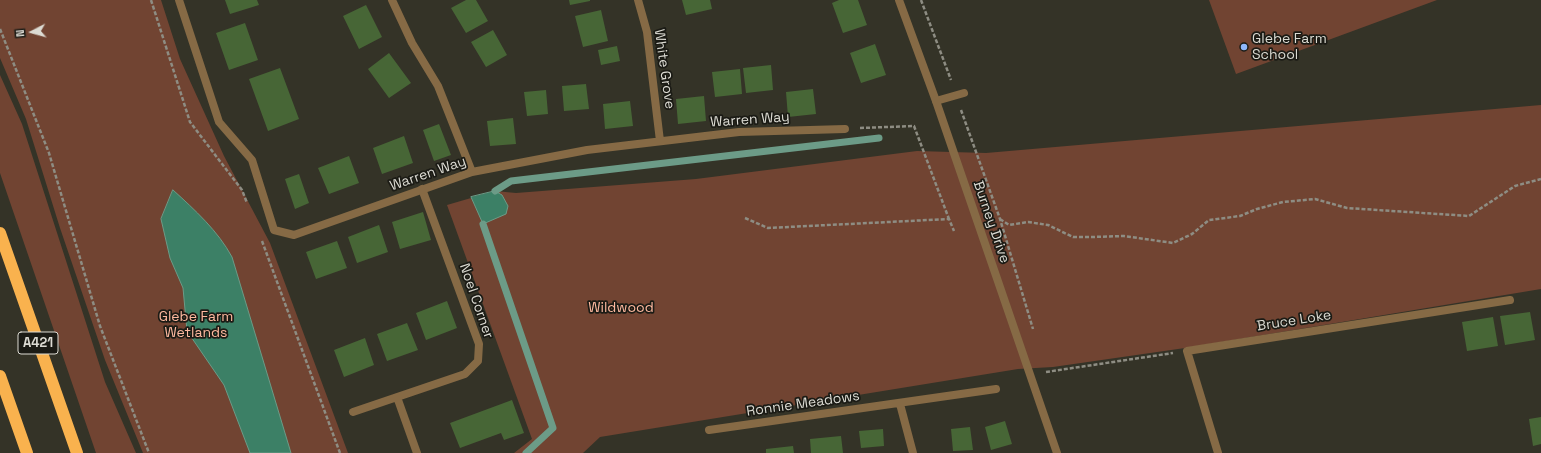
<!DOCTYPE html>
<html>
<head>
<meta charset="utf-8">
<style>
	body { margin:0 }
	#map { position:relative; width:1541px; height:453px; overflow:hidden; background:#343327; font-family:"Space Grotesk",sans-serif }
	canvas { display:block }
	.north { position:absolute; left:12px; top:12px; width:40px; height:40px; -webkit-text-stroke:3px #1b1b15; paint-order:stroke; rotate:264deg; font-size:11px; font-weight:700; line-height:16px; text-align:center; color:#dcdbd3 }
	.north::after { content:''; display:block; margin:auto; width:14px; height:18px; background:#dcdbd3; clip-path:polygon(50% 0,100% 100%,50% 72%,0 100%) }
</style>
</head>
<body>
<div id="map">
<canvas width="1541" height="453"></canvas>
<div class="north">N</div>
</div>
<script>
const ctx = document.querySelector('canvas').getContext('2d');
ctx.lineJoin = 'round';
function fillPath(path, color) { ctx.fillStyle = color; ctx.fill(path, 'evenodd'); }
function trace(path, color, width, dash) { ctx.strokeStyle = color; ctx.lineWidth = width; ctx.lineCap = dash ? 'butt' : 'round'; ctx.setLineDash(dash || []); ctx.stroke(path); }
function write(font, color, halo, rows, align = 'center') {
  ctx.font = font + ' "Space Grotesk",sans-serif'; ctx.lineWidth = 3.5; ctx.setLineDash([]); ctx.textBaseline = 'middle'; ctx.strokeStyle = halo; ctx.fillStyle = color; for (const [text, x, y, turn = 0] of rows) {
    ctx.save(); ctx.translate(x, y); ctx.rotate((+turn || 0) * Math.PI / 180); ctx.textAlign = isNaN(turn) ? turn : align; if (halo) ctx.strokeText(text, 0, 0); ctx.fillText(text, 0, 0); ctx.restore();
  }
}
const green = new Path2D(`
	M0,0H161L180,59L224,156L270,243L348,453H143L105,360L60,228L26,119L0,58Z
	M1209,0H1437L1236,74Z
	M0,75L22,124L105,382L136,453H96L0,173Z
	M1541,105V289L1185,348L1053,367L1018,369L600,437L583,453H514L532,439L447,205L495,191L516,193L696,179L917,151L986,153Z`);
const water = new Path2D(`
	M173,190C195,210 218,231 232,257L291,453H250L224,385L187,331L183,288L170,258L161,219Z
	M495,191L502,195L508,206L506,214L483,224L471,197Z`);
const stream = new Path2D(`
	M495,191L511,181L879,138
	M483,224L553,428L526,453`);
const building = new Path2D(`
	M225,0H257L259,5L230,14Z
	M466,0H476L488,21L466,33L451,8Z
	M569,0H590V1L570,5Z
	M682,0H710L712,9L686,15Z
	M839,0H858L867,25L843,33L832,3Z
	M366,5L382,37L359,49L343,16Z
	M601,10L608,41L583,47L575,16Z
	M245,23L258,60L229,70L216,33Z
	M493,30L507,55L486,67L471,42Z
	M875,44L886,75L861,83L850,53Z
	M617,46L620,61L601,65L598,50Z
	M389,53L411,83L389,98L368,69Z
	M771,65L773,90L746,93L743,68Z
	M280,68L299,119L268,131L249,79Z
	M740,69L742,94L715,97L712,72Z
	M586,84L589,109L564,111L562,86Z
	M813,89L816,114L788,117L786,92Z
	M546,90L548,114L527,116L524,92Z
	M704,96L706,121L678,124L676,99Z
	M630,101L633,126L605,129L603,104Z
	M513,118L516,144L490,146L487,121Z
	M439,124L451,155L434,161L423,130Z
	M404,136L413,163L382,174L373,148Z
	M349,156L359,183L329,194L318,168Z
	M299,174L309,203L295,209L285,179Z
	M423,212L431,240L400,249L392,222Z
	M379,225L388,252L357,263L348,237Z
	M337,241L347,268L316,279L306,252Z
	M447,301L457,328L426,340L416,313Z
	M1530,312L1535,340L1505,345L1500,316Z
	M1493,317L1498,346L1467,351L1462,322Z
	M407,323L418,350L387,361L377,334Z
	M365,338L374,365L344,377L334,350Z
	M512,400L524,433L504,440L501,433L460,448L450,423Z
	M1541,417V444L1533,446L1529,419Z
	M1005,421L1012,444L991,450L985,427Z
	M970,427L973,450L953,451L951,429Z
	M883,429L884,446L861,448L859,431Z
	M841,436L843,453H811L810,439Z
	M793,446L794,453H766V449Z`);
const path = new Path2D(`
	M151,0L190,122L242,190L247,203
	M921,0L951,80
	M0,29L49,153L100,326L149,453
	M961,110L1000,219L1033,329
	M860,128L914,126L949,219
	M745,218L768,228L949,219L954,231
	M1000,219L1009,225L1028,222L1048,225L1073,237H1093L1124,236L1173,243L1192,234L1209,220L1240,216L1257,209L1283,202L1315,199L1347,208L1469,216L1515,186L1541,179
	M262,241L340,453
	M1046,372L1173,353`);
const lane = new Path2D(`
	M936,101L964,93
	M397,397L417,453
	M353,412L465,374L478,361L479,344L422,189`);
const street = new Path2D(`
	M179,0L219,122L252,160L274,230L294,235L472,172L587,150L739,132L845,129
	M392,0L412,43L438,86L472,172
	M638,0L647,32L660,141
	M899,0L936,101L1057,453
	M900,404L913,453
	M709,430L996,389
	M1218,453L1187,351L1510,300`);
const highway = new Path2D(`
	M0,233L77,453
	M0,376L27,453`);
const markers = [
	[1244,47,4,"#8fb8fd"]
];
const shields = [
	[38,343,40]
];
const shieldNames = [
	["A421",38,343]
];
const poiNames = [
	["Glebe Farm",1252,39],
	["School",1252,55]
];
const streetNames = [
	["White Grove",664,69,82],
	["Warren Way",750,120,-4],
	["Warren Way",428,174,-19],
	["Burney Drive",991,222,71],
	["Noel Corner",476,301,71],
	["Bruce Loke",1294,321,-9],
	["Ronnie Meadows",803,404,-8]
];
const parkNames = [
	["Wildwood",621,308],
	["Glebe Farm",196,317],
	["Wetlands",196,333]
];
fillPath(green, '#714432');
fillPath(water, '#3c8066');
trace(water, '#6c9b87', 1);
trace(stream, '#6c9b87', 7);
fillPath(building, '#476636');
trace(path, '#8e8d83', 2.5, [4, 2]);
trace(lane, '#866a45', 8);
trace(street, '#866a45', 8);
trace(highway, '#f9b24e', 12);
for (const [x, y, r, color] of markers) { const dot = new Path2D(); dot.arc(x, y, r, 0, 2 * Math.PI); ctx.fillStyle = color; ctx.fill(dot); trace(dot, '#1b1b15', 1.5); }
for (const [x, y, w] of shields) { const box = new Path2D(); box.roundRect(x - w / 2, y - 11, w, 22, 3); ctx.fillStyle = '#1b1b15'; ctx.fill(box); trace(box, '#dcdbd3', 1); }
write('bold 13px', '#dcdbd3', null, shieldNames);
write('14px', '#dcdbd3', '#1b1b15', poiNames, 'left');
write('14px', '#dcdbd3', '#1b1b15', streetNames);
write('14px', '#feb99f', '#1b1b15', parkNames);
</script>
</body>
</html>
